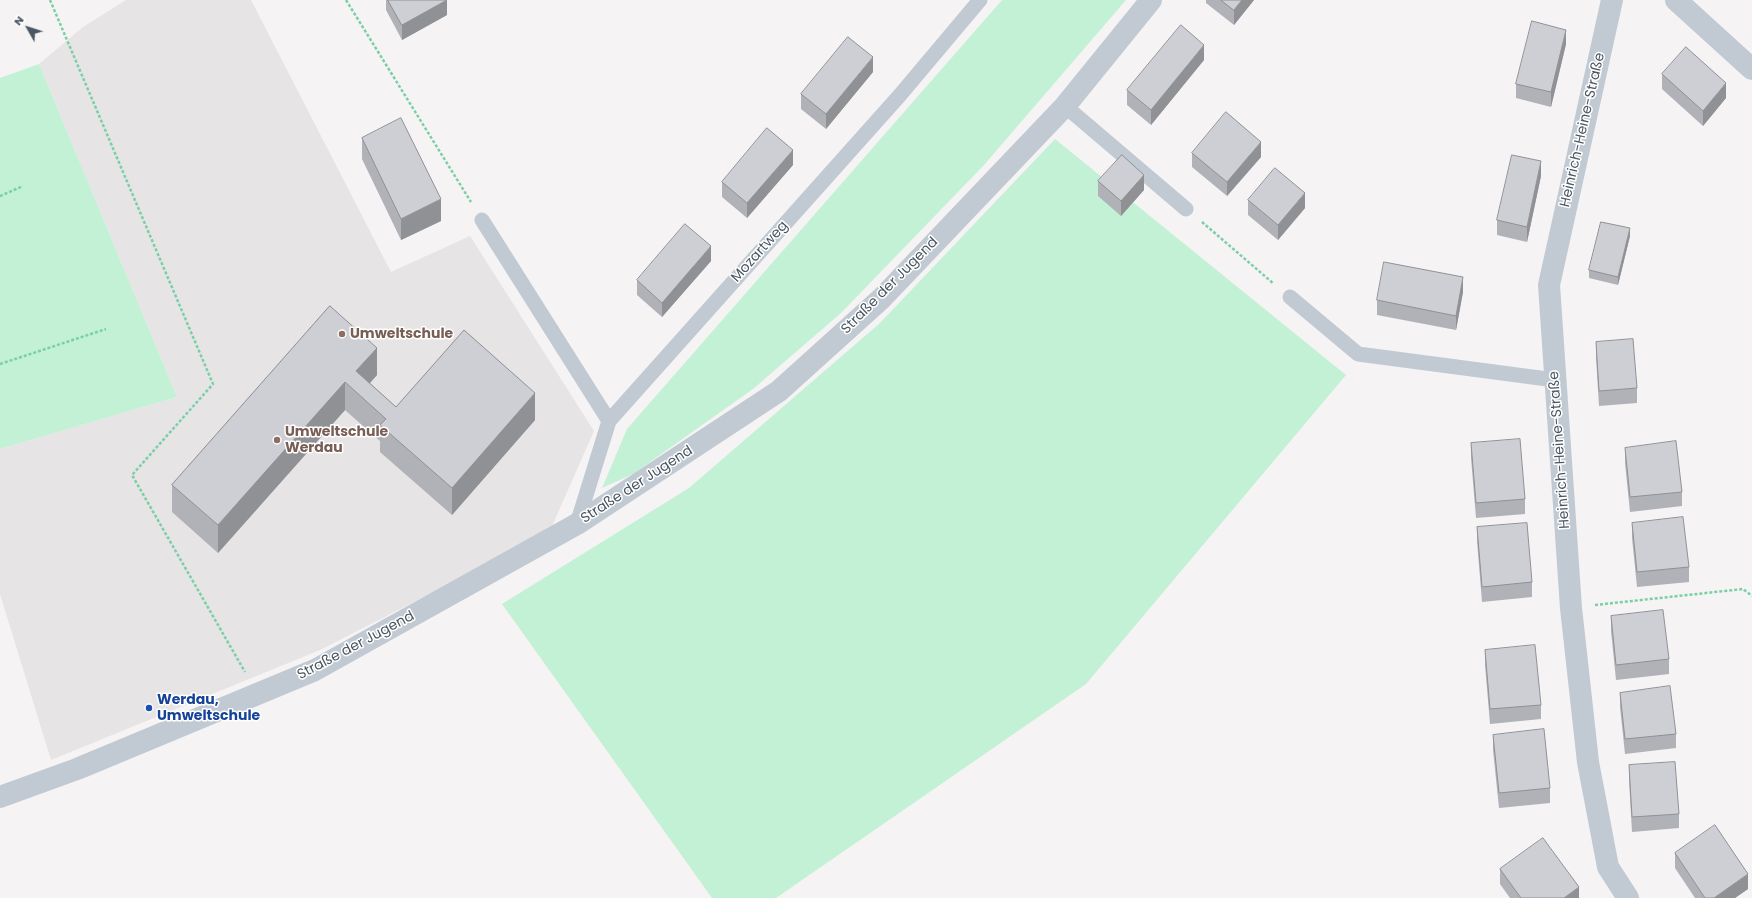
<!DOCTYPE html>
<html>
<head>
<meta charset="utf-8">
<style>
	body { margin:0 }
	#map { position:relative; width:1752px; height:898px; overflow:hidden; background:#f5f3f3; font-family:Poppins,sans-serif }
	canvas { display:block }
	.north { position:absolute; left:8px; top:8px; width:40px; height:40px; -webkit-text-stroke:3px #fff; paint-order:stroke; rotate:309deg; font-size:11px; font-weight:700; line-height:16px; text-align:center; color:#4a5661 }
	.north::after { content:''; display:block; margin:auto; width:14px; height:18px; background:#4a5661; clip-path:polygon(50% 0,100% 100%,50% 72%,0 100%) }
</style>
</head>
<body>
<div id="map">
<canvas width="1752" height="898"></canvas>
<div class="north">N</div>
</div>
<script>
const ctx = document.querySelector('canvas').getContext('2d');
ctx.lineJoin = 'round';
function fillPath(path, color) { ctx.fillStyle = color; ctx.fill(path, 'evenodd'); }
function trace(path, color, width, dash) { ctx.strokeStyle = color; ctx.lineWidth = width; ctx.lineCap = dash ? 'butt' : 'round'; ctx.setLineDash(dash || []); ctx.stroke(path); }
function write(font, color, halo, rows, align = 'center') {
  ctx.font = font + ' Poppins,sans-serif'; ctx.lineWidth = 3; ctx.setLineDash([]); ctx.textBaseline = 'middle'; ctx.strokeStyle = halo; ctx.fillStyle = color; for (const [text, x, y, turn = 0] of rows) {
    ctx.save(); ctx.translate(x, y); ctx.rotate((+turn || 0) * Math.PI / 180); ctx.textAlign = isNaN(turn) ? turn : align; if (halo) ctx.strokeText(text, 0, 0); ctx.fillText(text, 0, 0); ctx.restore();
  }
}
const education = new Path2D(`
	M126,0H251L391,272L470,236L594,431L549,533L320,650L51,760L0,594V449L177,397L39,64L83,27Z`);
const green = new Path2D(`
	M1002,0H1126L984,165L841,313L753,389L633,474L602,488L627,429Z
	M39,64L177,397L0,449V78Z
	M1055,139L1346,375L1086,684L776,898H712L502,604L689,488L880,323Z`);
const path = new Path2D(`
	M50,0L213,384L132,475L245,672
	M346,0L471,202
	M0,196L23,186
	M1202,222L1274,284
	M0,364L106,329
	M1595,605L1743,589L1752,596`);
const lane = new Path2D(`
	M1065,106L1186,209
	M482,220L609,421
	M1290,297L1358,354L1555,380
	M577,524L609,421L900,95L980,0`);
const street = new Path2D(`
	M1612,0L1549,285L1571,608L1588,762L1608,867L1628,898
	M1676,0L1752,69
	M0,797L77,769L315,670L577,524L779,391L882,298L1065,106L1151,0`);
const wall = new Path2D(`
	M386,0H447V15L402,40L386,10Z
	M1206,0H1254L1234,25L1206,3Z
	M1566,44L1551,107L1516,98V84Z
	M1204,60L1151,125L1127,105V90Z
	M873,72L826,129L801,109V94Z
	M1662,74L1726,98L1703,126L1662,89Z
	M362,138L441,221L401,240L362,159Z
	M1192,153L1261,157L1227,196L1192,167Z
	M793,165L747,218L722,197V182Z
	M1541,176L1527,242L1497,235V220Z
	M1098,181L1144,190L1121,216L1098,196Z
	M1248,200L1305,208L1278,240L1248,215Z
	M1630,236L1618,285L1589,278V270Z
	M711,261L662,317L637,295V280Z
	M1463,292L1456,330L1377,315V300Z
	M330,306L377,375L370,383L396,407L535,420L452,515L380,452V441L345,410L218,553L172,512V485Z
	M1596,342L1637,388V403L1599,406L1596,357Z
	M1471,443L1525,499V514L1476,518L1471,458Z
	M1625,448L1682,492V506L1630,512L1625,463Z
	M1632,523L1689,567V582L1637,587L1632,538Z
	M1477,527L1532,582V597L1482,602L1477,541Z
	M1611,616L1669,659V674L1616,680L1611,631Z
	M1485,650L1541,705V719L1490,724L1485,665Z
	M1620,693L1676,734V748L1625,754L1620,707Z
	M1493,735L1550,788V803L1499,808L1493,750Z
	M1629,765L1679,814V828L1632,832L1629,780Z
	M1675,853L1748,889L1735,898H1695L1675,868Z
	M1500,869L1579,898H1510L1500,884Z`);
const shadedWall = new Path2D(`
	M447,0V15L402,40V25Z
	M1242,0H1254L1234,25V10Z
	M1566,30V44L1551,107V92Z
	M1204,45V60L1151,125V110Z
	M873,57V72L826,129V114Z
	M1726,83V98L1703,126V111Z
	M1261,142V157L1227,196V182Z
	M793,150V165L747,218V203Z
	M1541,161V176L1527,242V227Z
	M1144,175V190L1121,216V201Z
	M1305,193V208L1278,240V225Z
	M441,199V221L401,240V219Z
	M1630,228V236L1618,285V277Z
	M711,246V261L662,317V303Z
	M1463,277V292L1456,330V316Z
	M377,348V375L359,395L356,371Z
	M345,382V410L218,553V525Z
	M535,393V420L452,515V488Z
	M1748,874V889L1735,898H1714Z
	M1579,887V898H1564Z`);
const building = new Path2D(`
	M388,0H447L402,25Z
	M1221,0H1242L1234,10Z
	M1532,21L1566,30L1551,92L1516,84Z
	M1181,25L1204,45L1151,110L1127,90Z
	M848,37L873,57L826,114L801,94Z
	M1686,47L1726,83L1703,111L1662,74Z
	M1226,112L1261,142L1227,182L1192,153Z
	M401,118L441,199L401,219L362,138Z
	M767,128L793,150L747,203L722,182Z
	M1122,155L1144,175L1121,201L1098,181Z
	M1512,155L1541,161L1527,227L1497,220Z
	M1275,168L1305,193L1278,225L1248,200Z
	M1601,222L1630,228L1618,277L1589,270Z
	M685,224L711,246L662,303L637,280Z
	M1384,262L1463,277L1456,316L1377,300Z
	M330,306L377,348L356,371L396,407L464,330L535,393L452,488L380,425L386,419L345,382L218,525L172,485Z
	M1633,339L1637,388L1599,391L1596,342Z
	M1520,439L1525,499L1476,503L1471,443Z
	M1676,441L1682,492L1630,497L1625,448Z
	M1683,517L1689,567L1637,572L1632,523Z
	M1527,523L1532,582L1482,587L1477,527Z
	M1663,610L1669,659L1616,665L1611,616Z
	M1535,645L1541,705L1490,709L1485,650Z
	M1670,686L1676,734L1625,739L1620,693Z
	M1544,729L1550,788L1499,793L1493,735Z
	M1675,762L1679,814L1632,817L1629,765Z
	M1715,825L1748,874L1714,898H1705L1675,853Z
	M1543,838L1579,887L1564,898H1521L1500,869Z`);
const markers = [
	[342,334,4,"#8d6e63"],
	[277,440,4,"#8d6e63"],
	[149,708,4,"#1a4fb4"]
];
const streetNames = [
	["Heinrich-Heine-Straße",1583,130,-77],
	["Mozartweg",760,252,-48],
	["Straße der Jugend",890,286,-45],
	["Heinrich-Heine-Straße",1560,450,-94],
	["Straße der Jugend",637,485,-33],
	["Straße der Jugend",356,646,-28]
];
const educationNames = [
	["Umweltschule",350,334],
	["Umweltschule",285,432],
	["Werdau",285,448]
];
const transitNames = [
	["Werdau,",157,700],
	["Umweltschule",157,716]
];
fillPath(education, '#e6e4e5');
fillPath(green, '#c3f1d5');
trace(path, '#7ad0a6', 2.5, [3, 2]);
trace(lane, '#c1cad2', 15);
trace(street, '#c1cad2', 22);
fillPath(wall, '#b0b2b7');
fillPath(shadedWall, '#909195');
fillPath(building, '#cdcfd5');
trace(building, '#909195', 1);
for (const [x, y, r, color] of markers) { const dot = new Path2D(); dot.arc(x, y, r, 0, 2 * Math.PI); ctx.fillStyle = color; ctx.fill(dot); trace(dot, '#fff', 1.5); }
write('14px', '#4a5661', '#fff', streetNames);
write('bold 14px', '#785e54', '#fff', educationNames, 'left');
write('bold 14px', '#164399', '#fff', transitNames, 'left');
</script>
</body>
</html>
